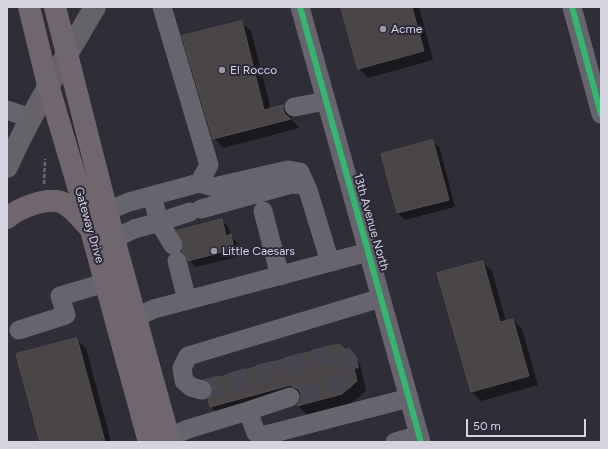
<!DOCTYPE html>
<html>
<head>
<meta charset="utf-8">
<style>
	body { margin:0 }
	#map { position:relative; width:608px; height:449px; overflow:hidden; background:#2f2d36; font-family:Figtree,sans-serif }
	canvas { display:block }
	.frame { position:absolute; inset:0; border:8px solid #d5d3df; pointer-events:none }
	.scale { position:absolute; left:466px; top:419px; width:120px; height:18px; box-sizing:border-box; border:2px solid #d5d3df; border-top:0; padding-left:5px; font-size:12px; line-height:14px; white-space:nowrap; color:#d5d3df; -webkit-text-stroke:3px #2c293a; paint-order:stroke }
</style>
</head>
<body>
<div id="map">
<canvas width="608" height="449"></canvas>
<div class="frame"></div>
<div class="scale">50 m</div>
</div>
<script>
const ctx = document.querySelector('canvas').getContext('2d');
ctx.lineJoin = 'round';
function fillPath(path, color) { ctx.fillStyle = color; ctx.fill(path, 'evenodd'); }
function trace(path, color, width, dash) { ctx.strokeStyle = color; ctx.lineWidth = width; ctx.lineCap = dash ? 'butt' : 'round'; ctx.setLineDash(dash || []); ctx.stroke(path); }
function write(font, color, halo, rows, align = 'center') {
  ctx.font = font + ' Figtree,sans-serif'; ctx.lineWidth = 4; ctx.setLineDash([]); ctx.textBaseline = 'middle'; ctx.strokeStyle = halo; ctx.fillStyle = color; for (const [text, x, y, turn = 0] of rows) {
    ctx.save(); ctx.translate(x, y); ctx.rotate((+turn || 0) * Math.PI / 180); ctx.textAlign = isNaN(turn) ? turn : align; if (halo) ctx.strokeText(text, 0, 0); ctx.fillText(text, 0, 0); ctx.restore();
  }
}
const shadow = new Path2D(`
	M342,7H419L433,60L368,78L359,68Z
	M241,22L251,31L271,109L283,106L292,115V119L299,128L223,148L214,138Z
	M433,141L440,149L455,207L405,220L398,213Z
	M222,220L229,228L231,236L237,243L241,256L196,267L189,260L185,244Z
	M482,262L492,271L506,322L513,320L522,329L538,385L481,401L472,392L439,274Z
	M76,339L86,348L111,442H41Z
	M351,355L360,364L366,391L351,403L307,415L298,406L302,400V395L300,394L220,416L211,406Z`);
const building = new Path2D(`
	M341,7H412L424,51L358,69Z
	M242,21L264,110L283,105V109L285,114L291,119L213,139L182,36Z
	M433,140L449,200L397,213L381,154Z
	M222,219L226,236L231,234L234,249L188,261L185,254L182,251L184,244L177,231Z
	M483,261L500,322L513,319L529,376L471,392L437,273Z
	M77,338L105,442H40L16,354Z
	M339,344L351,354L357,381L342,394L297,406L301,400V394L298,389L291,386V385L210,407L208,399L212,393L213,388L210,383L207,381Z`);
const minorTunnel = new Path2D(`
	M202,390L340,352L348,361L350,372L344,381L290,397`);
const path = new Path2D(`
	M44,184L45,159`);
const minor = new Path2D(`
	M162,7L209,165L199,183
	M300,7L421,442
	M572,7L601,114
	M294,107L326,101
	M7,110L30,118
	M152,196L159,222L190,212
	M201,209L291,184L304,185L308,190
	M107,211L129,202L199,183L214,187L288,170L300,172L308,190L330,262
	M263,211L280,276
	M114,239L134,229L159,222L173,245
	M177,261L187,300
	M136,317L154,309L368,252
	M19,330L66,315L60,296L105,283
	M202,390L191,387L184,381L182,368L188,356L381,298
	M248,411L256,433L262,436L409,398
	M169,437L188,429L248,411L290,397
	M395,442L419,435`);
const major = new Path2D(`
	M7,167C32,111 64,60 95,7`);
const highway = new Path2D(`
	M29,7L48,85L91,230L149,442
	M55,7L114,239L170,442
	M7,218C19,208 48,196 63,203C73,208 80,218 88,226`);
const cycleway = new Path2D(`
	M300,7L421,442
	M572,7L601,114`);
const markers = [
	[383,29,4,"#9b99a4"],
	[222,70,4,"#9b99a4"],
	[214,251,4,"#9b99a4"]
];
const poiNames = [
	["Acme",391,29],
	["El Rocco",230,70],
	["Little Caesars",222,251]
];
const streetNames = [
	["13th Avenue North",371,222,74],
	["Gateway Drive",89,225,74]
];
fillPath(shadow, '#0007');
fillPath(building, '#4a4648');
trace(building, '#545051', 1);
trace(minorTunnel, '#48464f', 19, [19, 10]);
trace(path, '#6a6971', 2.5, [4, 2]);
trace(minor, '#66656d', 19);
trace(major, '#666269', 22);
trace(highway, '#6f676d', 22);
trace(cycleway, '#33b770', 6);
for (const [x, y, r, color] of markers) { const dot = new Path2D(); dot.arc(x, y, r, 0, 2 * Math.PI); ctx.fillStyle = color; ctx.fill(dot); trace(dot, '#2c293a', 1.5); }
write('12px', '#d5d3df', '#2c293a', poiNames, 'left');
write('12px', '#d5d3df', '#2c293a', streetNames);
</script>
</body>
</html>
